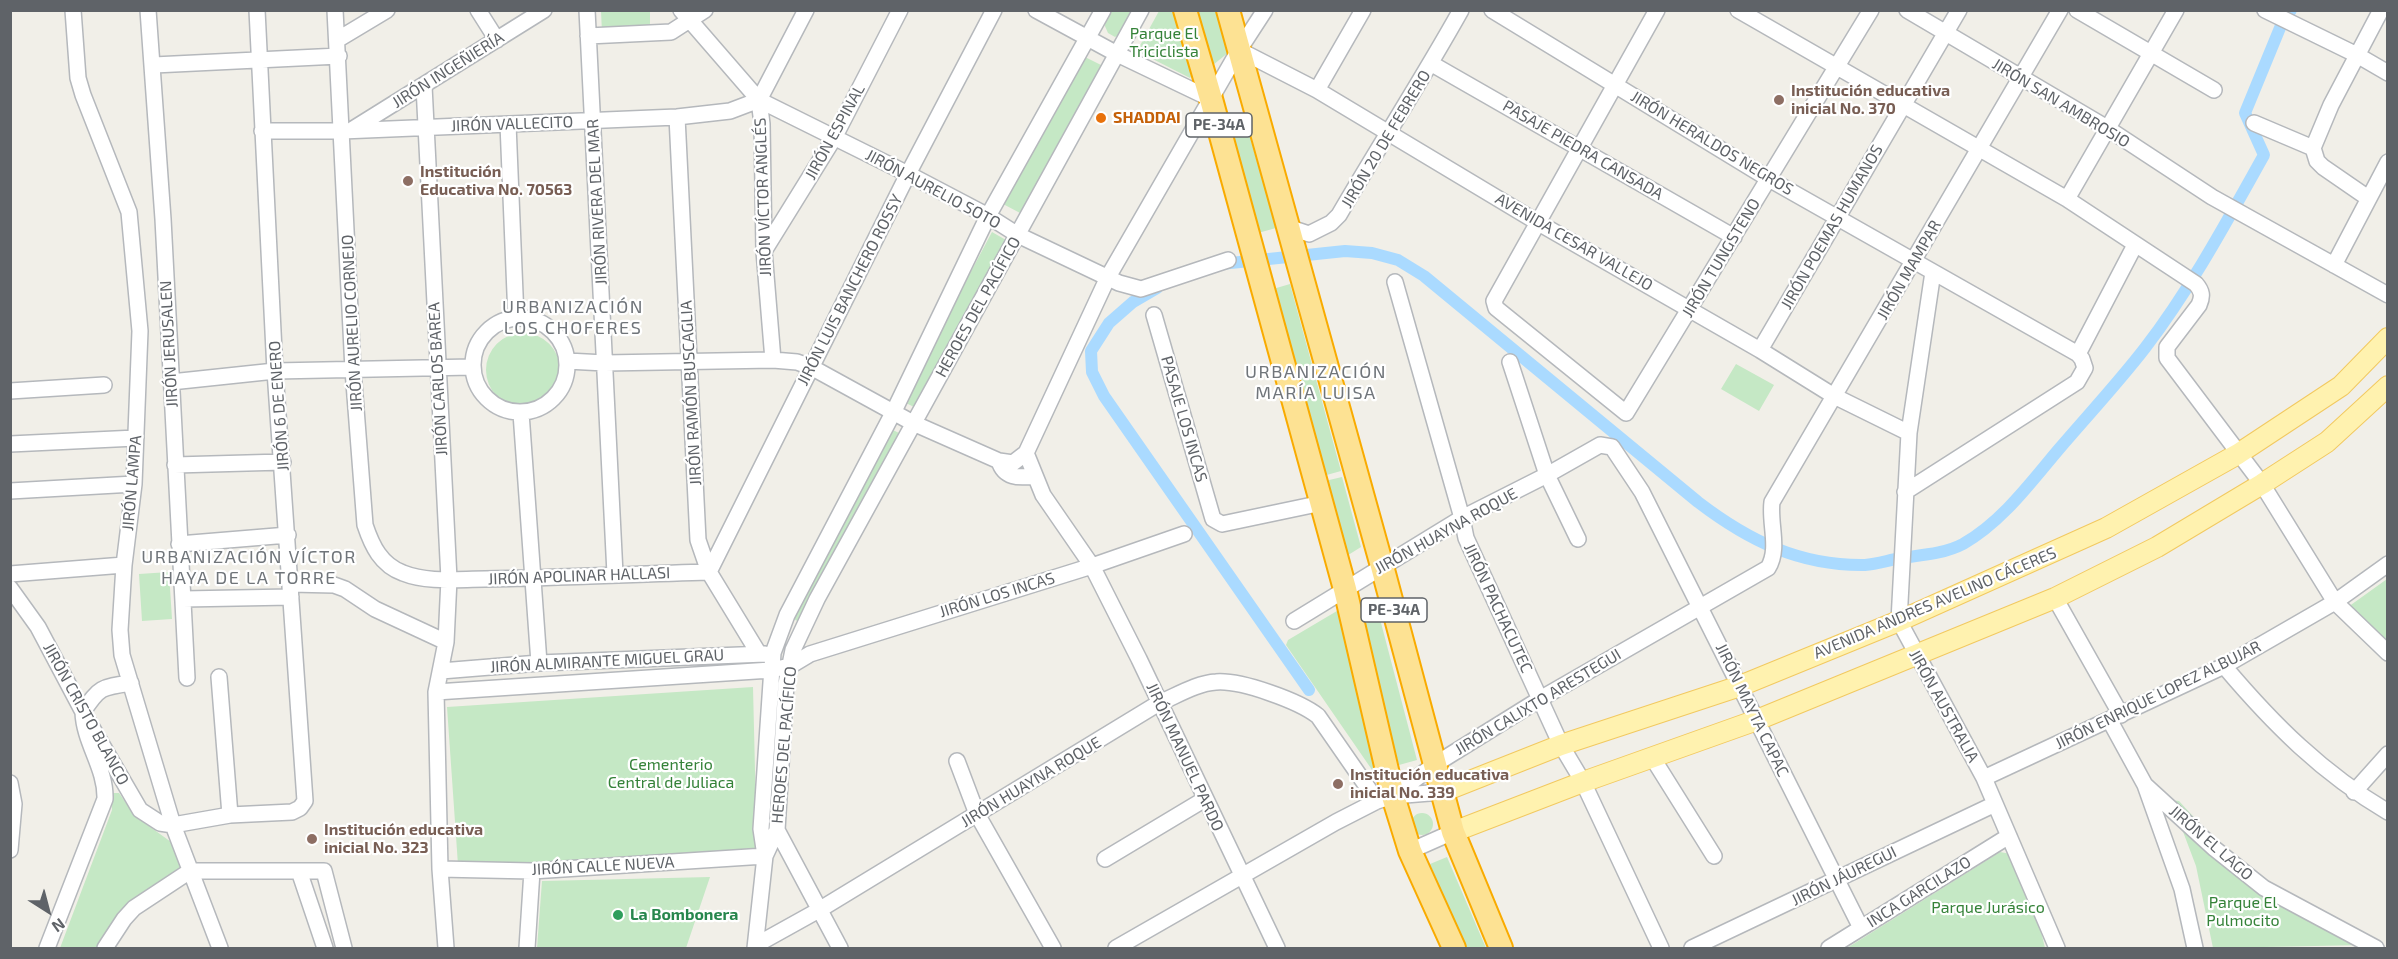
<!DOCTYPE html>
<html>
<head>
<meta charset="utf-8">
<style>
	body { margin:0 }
	#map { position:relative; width:2398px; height:959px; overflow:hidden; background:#f1efe8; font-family:"Exo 2",sans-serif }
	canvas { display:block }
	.frame { position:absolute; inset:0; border:12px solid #5f6368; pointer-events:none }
	.north { position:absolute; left:18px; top:881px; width:60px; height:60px; -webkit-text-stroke:4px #fff; paint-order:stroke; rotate:144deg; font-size:16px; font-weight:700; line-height:24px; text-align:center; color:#5f6368 }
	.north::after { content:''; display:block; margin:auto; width:21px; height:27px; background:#5f6368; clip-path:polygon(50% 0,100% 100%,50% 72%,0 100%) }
</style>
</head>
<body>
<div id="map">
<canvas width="2398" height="959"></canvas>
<div class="frame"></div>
<div class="north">N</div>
</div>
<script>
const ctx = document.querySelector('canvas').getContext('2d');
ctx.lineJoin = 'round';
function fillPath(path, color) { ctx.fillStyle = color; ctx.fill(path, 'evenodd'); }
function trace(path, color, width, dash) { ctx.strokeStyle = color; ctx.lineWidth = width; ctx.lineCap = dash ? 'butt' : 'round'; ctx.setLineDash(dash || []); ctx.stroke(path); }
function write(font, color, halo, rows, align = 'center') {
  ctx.font = font + ' "Exo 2",sans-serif'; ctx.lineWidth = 4.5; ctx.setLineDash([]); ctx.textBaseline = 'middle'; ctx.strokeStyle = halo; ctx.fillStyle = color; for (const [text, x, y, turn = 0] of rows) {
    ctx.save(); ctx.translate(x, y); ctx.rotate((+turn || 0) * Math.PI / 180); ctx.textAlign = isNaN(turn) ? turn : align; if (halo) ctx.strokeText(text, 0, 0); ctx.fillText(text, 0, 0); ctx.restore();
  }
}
const green = new Path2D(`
	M601,11H650V31L602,33Z
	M1111,11H1134L1120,34L1115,37L1108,33L1104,24Z
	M1159,11H1174L1193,74L1190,78L1137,51Z
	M1196,11H1219L1229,52L1213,65Z
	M1083,56L1103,66L1022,214L1003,204Z
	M1246,123L1276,228L1258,233L1228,128Z
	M992,232L1006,240L916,408L902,401Z
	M1290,284L1341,471L1323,476L1273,289Z
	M486 370a37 37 0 1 1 74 0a37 37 0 1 1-74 0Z
	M1736,364L1774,385L1759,411L1721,389Z
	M889,428L901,434L801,623L790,617Z
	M1342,477L1361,547L1345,557L1325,481Z
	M169,572L172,619L142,621L139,574Z
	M2387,579V642L2348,607Z
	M1342,608L1379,780L1286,645L1288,640Z
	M1380,619L1417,760L1399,765L1362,624Z
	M753,687L757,854L458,865L447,707Z
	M111,793H119L135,816L178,847L186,865L101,948H60L112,810Z
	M2171,800L2179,801L2227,853L2286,901L2366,945L2213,948L2196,866Z
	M1411 824a11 11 0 1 1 22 0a11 11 0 1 1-22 0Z
	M2000,852L2011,854L2039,923L2045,948H1847Z
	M1447,857L1486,948H1465L1430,864Z
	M710,877L686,948H537L542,881Z`);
const canal = new Path2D(`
	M1221,264L1345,251L1372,253L1398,260L1424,276L1698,502C1749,541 1800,566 1865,565C1877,564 1889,560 1901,558C1922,555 1944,554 1963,544C2002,522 2031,482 2059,449C2088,415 2118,383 2145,348C2191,288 2227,221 2264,155L2245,113L2282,23L2291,10
	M1157,288L1133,302L1109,323L1091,351L1092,372L1104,396L1309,690`);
const minor = new Path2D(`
	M73,10L78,78L83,95L129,212L140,331L134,484L124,565L120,630L122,655L173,825L220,948
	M148,10L163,219L187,678
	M335,10L353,370L365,525C372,546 381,565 403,573C428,583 458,579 485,579C559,578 634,574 709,572
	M478,10L497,40
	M587,10L615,574
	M681,10L759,100L908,174L988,216L1018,235L1119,283L1141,289L1228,260
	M1036,10L1117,54L1211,99
	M1265,10L1239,50L1108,277L1026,453L1043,495L1092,566L1139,659L1277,948
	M1492,10L1769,179L2078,354L2082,359L2085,368L2077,382L1905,492
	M1657,10L1494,301L1496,308L1626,413L1871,10
	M1738,10L2067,199L2196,284C2202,291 2203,296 2199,305L2167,347V358L2262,484L2335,602L2388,653
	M1907,10L2107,128L2212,197L2388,295
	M2077,10L2214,90
	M2265,10L2357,55L2388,73
	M588,36L671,32L705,10
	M337,40L387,10
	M1239,50L1317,90L1537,222L1760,350L1834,396L1909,433
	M1432,64L1734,237
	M154,65L339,56
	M424,86L449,579L446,642L436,692L440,869L446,948
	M1317,90L1363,10
	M677,117L698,540L709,572L759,654
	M2254,123L2313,148
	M508,124L516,318
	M353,129L544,10
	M262,131H342L677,117L730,111L759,100
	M2368,198L2323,167L2317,161L2313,148L2331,105L2381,10
	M2067,199L2176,10
	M1288,227L1309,234L1331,223L1339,215C1379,146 1422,80 1461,10
	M764,251L834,138L900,10
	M2334,265L2388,162
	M1933,272L1909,433L1899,621L1984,778L2057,948
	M1395,282L1462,518L1466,538L1561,745L1583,782L1661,948
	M1154,315L1213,519L1222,524L1322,503
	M473 365a47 47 0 1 1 94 0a47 47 0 1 1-94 0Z
	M1760,350L1959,10
	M2078,354L2135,245
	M773,360L764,251L762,124L759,100L806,10
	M567,361L605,363L773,360L797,362L811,367L913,423L999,461L1013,463L1026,453
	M1510,362L1547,475L1578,539
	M171,382L275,371L472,367
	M10,391L104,385
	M521,413L539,663
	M10,444L136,438
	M999,461C1004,478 1018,478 1034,476
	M175,465L283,462
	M10,491L134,484
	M179,544L288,535
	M709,572L908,174L994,10
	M10,574L124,565
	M291,584L334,585L345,589L375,609L446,642
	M10,588L38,627L83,712L140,810L160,823L173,825L230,815L292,812L300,808L305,801L275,371L257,10
	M2055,598L2121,715
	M183,599L291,597
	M1294,621L1462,518L1547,475L1600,445L1612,447L1642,492L1861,928
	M2224,666C2273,724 2322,773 2388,812
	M441,671L539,663L765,654
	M219,677L230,815
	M436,692L771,670L790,666L810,654L1092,566L1184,534
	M2110,721L2145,785L2182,889L2195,948
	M1652,757L1714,856
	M957,761L977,814L1053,948
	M1984,778L2224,666L2335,602L2388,564
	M10,783L14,804L10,850
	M2145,785L2215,849L2264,888L2376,948
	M2354,792L2388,754
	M1393,796L1442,792
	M777,830L840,948
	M1410,851L1453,832
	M765,856L777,830L786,684L793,650L817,599L1141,10
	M1105,859L1205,799
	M440,869L532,871L765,856
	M299,871L325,948
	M756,945L819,910L1159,703C1176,696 1197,683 1216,682C1241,680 1299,701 1318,716L1377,801
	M47,948L105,799C106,768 84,743 83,712C99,687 102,687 131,683
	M105,948L124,919L134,908L190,871H324L344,948
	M527,948L532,871
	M755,948L765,856L761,829L773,653L787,615L894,411L988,216L1103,10
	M1116,948L1336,822L1377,801L1393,796L1434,765L1540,699L1768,568C1780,549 1769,523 1772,502L2060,10
	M1692,948L1995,804
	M1829,948L2009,836`);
const major = new Path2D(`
	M1442,792L1561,745L1740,686L1899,621L2106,528L2238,454L2341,386L2388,338
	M1453,832L1583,782L1757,720L2055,598L2157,547L2262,484L2327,442L2388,386`);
const highway = new Path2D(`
	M1185,10L1211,99L1345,589L1393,796L1410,851L1454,948
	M1228,10L1382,566L1453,832L1501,948`);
const markers = [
	[1779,100,6,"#8d6e63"],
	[1101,118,6,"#e8710a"],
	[408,181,6,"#8d6e63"],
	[1338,784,6,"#8d6e63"],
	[312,839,6,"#8d6e63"],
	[618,915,6,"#2e9e5b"]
];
const shields = [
	[1219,125,66],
	[1394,610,66]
];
const shieldNames = [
	["PE-34A",1219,125],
	["PE-34A",1394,610]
];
const parkNames = [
	["Parque El",1164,34],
	["Triciclista",1164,52],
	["Cementerio",671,765],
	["Central de Juliaca",671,783],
	["Parque El",2243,903],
	["Pulmocito",2243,921],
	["Parque Jurásico",1988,908]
];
const streetNames = [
	["JIRÓN INGEÑIERÍA",448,70,-32],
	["JIRÓN SAN AMBROSIO",2061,103,31],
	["JIRÓN VALLECITO",512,124,-2],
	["JIRÓN ESPINAL",835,132,-61],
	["JIRÓN 20 DE FEBRERO",1386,139,-59],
	["JIRÓN HERALDOS NEGROS",1712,143,31],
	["PASAJE PIEDRA CANSADA",1583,150,30],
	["JIRÓN AURELIO SOTO",933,189,28],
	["JIRÓN VÍCTOR ANGLÉS",763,197,-92],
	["JIRÓN RIVERA DEL MAR",597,202,-93],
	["JIRÓN POEMAS HUMANOS",1832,227,-60],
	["AVENIDA CESAR VALLEJO",1574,242,30],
	["JIRÓN TUNGSTENO",1721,258,-59],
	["JIRÓN MAMPAR",1909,270,-60],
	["JIRÓN LUIS BANCHERO ROSSY",850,290,-63],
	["HEROES DEL PACÍFICO",978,307,-61],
	["JIRÓN AURELIO CORNEJO",352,323,-93],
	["JIRÓN JERUSALEN",169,344,-93],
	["JIRÓN CARLOS BAREA",438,379,-93],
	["JIRÓN RAMÓN BUSCAGLIA",691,393,-93],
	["JIRÓN 6 DE ENERO",279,406,-94],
	["PASAJE LOS INCAS",1184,419,74],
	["JIRÓN LAMPA",132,483,-85],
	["JIRÓN HUAYNA ROQUE",1446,531,-29],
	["JIRÓN APOLINAR HALLASI",579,576,-2],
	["JIRÓN LOS INCAS",997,595,-17],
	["AVENIDA ANDRES AVELINO CÁCERES",1935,603,-23],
	["JIRÓN PACHACUTEC",1498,608,65],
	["JIRÓN ALMIRANTE MIGUEL GRAU",607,661,-3],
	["JIRÓN ENRIQUE LOPEZ ALBUJAR",2158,695,-26],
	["JIRÓN CALIXTO ARESTEGUI",1538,702,-31],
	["JIRÓN AUSTRALIA",1944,706,61],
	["JIRÓN MAYTA CAPAC",1752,710,64],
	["JIRÓN CRISTO BLANCO",86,714,61],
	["HEROES DEL PACÍFICO",784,745,-85],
	["JIRÓN MANUEL PARDO",1185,757,65],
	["JIRÓN HUAYNA ROQUE",1031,782,-31],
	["JIRÓN EL LAGO",2211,843,41],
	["JIRÓN CALLE NUEVA",603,866,-3],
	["JIRÓN JÁUREGUI",1844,876,-26],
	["INCA GARCILAZO",1919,892,-32]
];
const educationNames = [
	["Institución educativa",1791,91],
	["inicial No. 370",1791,109],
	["Institución",420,172],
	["Educativa No. 70563",420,190],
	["Institución educativa",1350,775],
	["inicial No. 339",1350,793],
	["Institución educativa",324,830],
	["inicial No. 323",324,848]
];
const foodNames = [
	["SHADDAI",1113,118]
];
const leisureNames = [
	["La Bombonera",630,915]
];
const neighbourhoodNames = [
	["URBANIZACIÓN",573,307],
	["LOS CHOFERES",573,328],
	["URBANIZACIÓN",1316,372],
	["MARÍA LUISA",1316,393],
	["URBANIZACIÓN VÍCTOR",249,557],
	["HAYA DE LA TORRE",249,578]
];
fillPath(green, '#c5e8c5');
trace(canal, '#aadaff', 12);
trace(minor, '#b5b8bc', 18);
trace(major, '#f2c960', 22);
trace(highway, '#f9ab00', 26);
trace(minor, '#fff', 15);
trace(major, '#fff2af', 20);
trace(highway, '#fde293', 22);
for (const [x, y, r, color] of markers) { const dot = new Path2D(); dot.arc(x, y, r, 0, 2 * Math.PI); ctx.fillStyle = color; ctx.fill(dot); trace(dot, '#fff', 2); }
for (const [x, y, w] of shields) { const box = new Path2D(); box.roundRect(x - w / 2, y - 12, w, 24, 4.5); ctx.fillStyle = '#fff'; ctx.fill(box); trace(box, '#5f6368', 1.5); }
write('bold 15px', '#5f6368', null, shieldNames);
write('16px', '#348238', '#fff', parkNames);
write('16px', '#5f6368', '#fff', streetNames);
write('bold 16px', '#785e54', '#fff', educationNames, 'left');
write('bold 16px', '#c56008', '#fff', foodNames, 'left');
write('bold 16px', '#27864d', '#fff', leisureNames, 'left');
ctx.letterSpacing = '1.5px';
write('18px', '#70757a', '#fff', neighbourhoodNames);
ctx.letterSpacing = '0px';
</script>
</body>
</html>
